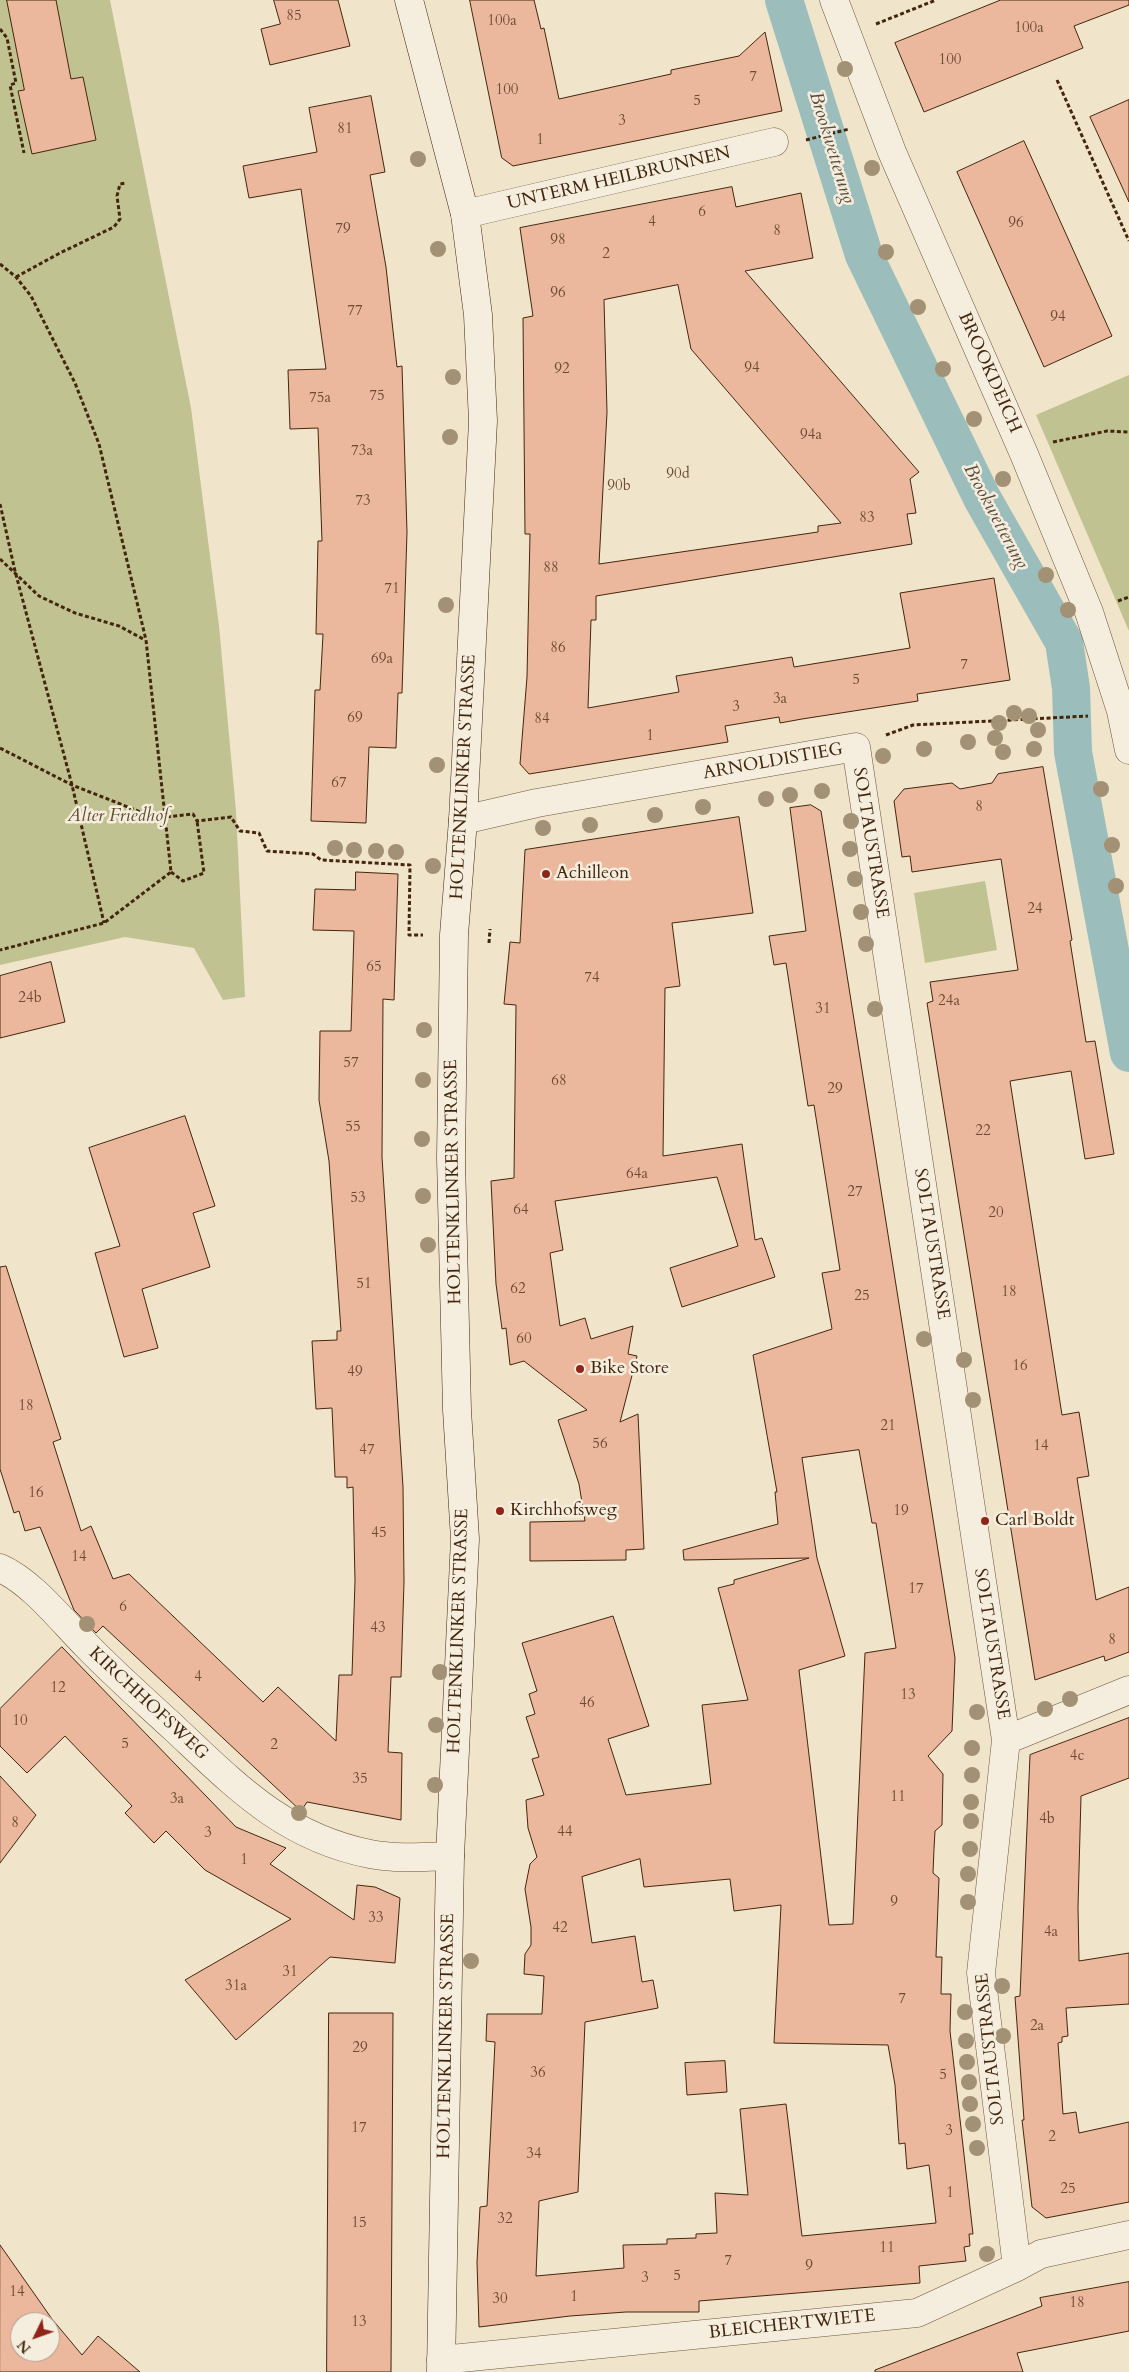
<!DOCTYPE html>
<html>
<head>
<meta charset="utf-8">
<style>
	body { margin:0 }
	#map { position:relative; width:1129px; height:2372px; overflow:hidden; background:#f0e4ca; font-family:Cardo,serif }
	canvas { display:block }
	.north { position:absolute; left:10px; top:2312px; width:50px; height:50px; box-sizing:border-box; background:#f5eddd; border:1px solid #ae9d8a; border-radius:50%; rotate:228deg; font-size:14px; font-weight:700; line-height:20px; text-align:center; color:#44260d }
	.north::after { content:''; display:block; margin:auto; width:18px; height:22px; background:#8f2418; clip-path:polygon(50% 0,100% 100%,50% 72%,0 100%) }
</style>
</head>
<body>
<div id="map">
<canvas width="1129" height="2372"></canvas>
<div class="north">N</div>
</div>
<script>
const ctx = document.querySelector('canvas').getContext('2d');
ctx.lineJoin = 'round';
function fillPath(path, color) { ctx.fillStyle = color; ctx.fill(path, 'evenodd'); }
function trace(path, color, width, dash) { ctx.strokeStyle = color; ctx.lineWidth = width; ctx.lineCap = dash ? 'butt' : 'round'; ctx.setLineDash(dash || []); ctx.stroke(path); }
function write(font, color, halo, rows, align = 'center') {
  ctx.font = font + ' Cardo,serif'; ctx.lineWidth = 5; ctx.setLineDash([]); ctx.textBaseline = 'middle'; ctx.strokeStyle = halo; ctx.fillStyle = color; for (const [text, x, y, turn = 0] of rows) {
    ctx.save(); ctx.translate(x, y); ctx.rotate((+turn || 0) * Math.PI / 180); ctx.textAlign = isNaN(turn) ? turn : align; if (halo) ctx.strokeText(text, 0, 0); ctx.fillText(text, 0, 0); ctx.restore();
  }
}
const green = new Path2D(`
	M0,0H110L191,408L219,626L236,811L245,997L223,1000L194,948L125,937L0,965Z
	M1129,375V631L1036,415Z
	M985,881L997,950L925,963L914,893Z`);
const canal = new Path2D(`
	M784,0L864,255L982,498L1064,642L1071,688L1073,752L1129,1053`);
const building = new Path2D(`
	M7,0H56L71,79L83,77L96,140L32,154L18,91L24,90Z
	M274,0H338L350,46L270,65L261,29L280,24Z
	M470,0H534L541,29L544,28L559,99L671,74V70L739,56L765,32L782,111L513,166L502,158Z
	M1001,0H1129V5L1074,26L1083,48L924,112L895,43Z
	M371,96L385,172L370,175L386,267L397,367L402,366L407,532L402,693H398L396,748L369,747L366,823L311,821L315,690H320L323,634H316L318,541H322L318,428L290,429L288,370L326,369L301,189L249,198L243,166L317,152L309,108Z
	M1129,100V202L1090,117Z
	M1024,141L1112,336L1044,367L957,172Z
	M732,187L736,207L801,193L813,258L745,271L919,472L910,479L916,513L907,514L912,544L596,596V620H591L588,708L679,692L676,676L792,657L794,667L910,648L900,593L994,578L1010,680L917,694L918,701L802,719L780,723L779,717L725,726L728,742L529,774L520,764L527,677L530,534H525L523,318L533,316L520,228ZM678,285L691,349L841,523L818,526V532L599,564L607,412L604,300Z
	M1043,767L1072,940L1070,941L1086,1042L1095,1041L1114,1154L1085,1159L1071,1071L1010,1081L1062,1415L1079,1412L1089,1476L1077,1478L1096,1600L1129,1587V1652L1105,1661L1104,1656L1035,1680L927,1003L933,1001L930,982L1018,970L1001,859L912,872L910,856L902,857L894,801L904,789L952,783L960,789L992,783L998,774Z
	M811,805L821,811L955,1658L952,1731L928,1756L943,1774L942,1825L935,1831L934,1849L933,1873L939,1878L936,1957H942L941,1994H951L950,2031L973,2234H969L970,2246L964,2247L966,2261L919,2266L920,2283L699,2301V2312H626L570,2316L479,2327L477,2262L480,2207L487,2206L495,2042L486,2041L487,2014H542L544,1976L524,1974L525,1954L531,1945V1927L525,1889L530,1864L537,1857L528,1828L526,1800L544,1795L532,1759L539,1757L526,1717L535,1714L529,1694L537,1691L522,1643L613,1616L649,1726L608,1739L626,1795L711,1784L702,1705L748,1700L718,1588L734,1584V1580L809,1558L684,1560L683,1550L778,1524L775,1492H777L753,1355L832,1329L822,1273L840,1270L814,1105L808,1106L786,963L774,965L769,936L806,931L790,808ZM859,1450L872,1523H876L896,1648L865,1653L853,1924L829,1925L799,1670L845,1656L817,1558L802,1458ZM640,1859L644,1887L730,1879L734,1911L781,1905L774,2043L888,2045L895,2085L899,2144L905,2143L907,2169L929,2165L936,2223L802,2236L786,2104L740,2109L748,2195L715,2193L717,2233L696,2234V2238L667,2239V2244L623,2245L624,2268L536,2276L539,2201L578,2192L585,2022L658,2008L653,1980L642,1982L635,1936L592,1943L582,1877Z
	M739,817L753,913L672,923L680,986L665,988L663,1156L742,1144L755,1240L762,1238L775,1277L682,1307L670,1268L738,1246L717,1177L555,1201L563,1250L550,1253L560,1326L585,1318L591,1339L633,1326L628,1354L637,1356L620,1422L638,1414L644,1549L626,1550V1560L530,1561V1522L585,1521L579,1484L558,1420L587,1410L524,1361L510,1365L506,1328L502,1329L496,1284L491,1181L514,1178L516,1005L504,1004L510,942L520,943L525,850Z
	M356,872L398,874L394,1000L383,999L382,1157L403,1487L404,1582L401,1677H391L388,1752L402,1753L401,1820L307,1802L301,1811L103,1626L96,1633L74,1610L40,1527L25,1531L19,1511L14,1513L0,1469V1267L6,1266L61,1439L53,1442L81,1531L91,1526L113,1579L129,1574L263,1702L278,1687L336,1741L339,1675H352L355,1581L353,1487L347,1488V1477H335L332,1408L316,1409L312,1341L337,1340V1331H341L329,1161L319,1100L320,1031H351L354,931L313,930L315,889L355,890Z
	M51,962L65,1022L0,1038V976Z
	M185,1116L215,1206L193,1213L210,1267L142,1289L158,1348L124,1357L95,1253L120,1246L89,1148Z
	M62,1647L236,1827L286,1848L270,1864L354,1920L357,1885L375,1887L400,1898L395,1963L330,1957L236,2040L185,1980L291,1919L205,1870L166,1831L154,1843L125,1813L132,1806L65,1736L27,1773L0,1746V1709Z
	M1129,1718V1778L1081,1796L1078,1907L1079,1961L1129,1953V2004L1066,2008L1068,2036L1062,2037V2042L1058,2043L1063,2114L1076,2112L1079,2133L1129,2122V2202L1046,2218L1032,2207L1022,2120H1024L1015,1997L1020,1996L1030,1755Z
	M0,1776L36,1815L0,1863Z
	M329,2013H393L391,2372H327Z
	M725,2061L727,2092L687,2095L685,2063Z
	M0,2245L52,2319L82,2355L98,2336L140,2372H0ZM20,2322H50V2352H20Z
	M1129,2282V2331L1017,2353L1023,2372H875V2370L1042,2306L1040,2298Z`);
const path = new Path2D(`
	M876,24L936,0
	M0,29L7,38L16,83L10,85L24,153
	M1057,80L1129,241
	M806,140L849,129
	M0,264L16,277L31,296L75,383L99,444L146,640L171,872L104,923L0,950
	M16,277L60,253L114,227L120,219L117,196L120,184L126,183
	M1053,442L1107,431L1129,432
	M0,504L15,571L72,785L104,923
	M0,559L39,596L75,613L119,626L145,640
	M1118,601L1129,597
	M886,735L913,725L1088,716
	M0,748L72,785L156,818L193,814L197,821L231,817L240,831L259,833L267,851L313,854L321,860L410,865L409,935H423
	M171,872L183,881L204,873L197,821
	M489,943L490,929`);
const street = new Path2D(`
	M834,0L892,152L1024,454L1089,612L1121,711L1129,750
	M465,214L774,142
	M463,820L537,803L856,747L1006,1740L981,1973L1017,2267
	M0,1568C32,1582 62,1621 87,1646C115,1675 146,1702 175,1729C236,1786 284,1837 370,1854C396,1859 423,1857 450,1856
	M1006,1740L1129,1690
	M441,2360L917,2313L1017,2267L1041,2254L1129,2235`);
const secondary = new Path2D(`
	M409,0L465,214L478,315L483,421L463,820L454,935L451,1158L457,1410L465,1539L450,1856L441,2372`);
const trees = [
	[845,69],
	[418,159],
	[872,168],
	[438,249],
	[886,252],
	[918,307],
	[943,369],
	[453,377],
	[974,419],
	[450,437],
	[1003,479],
	[1046,575],
	[446,605],
	[1068,610],
	[1014,713],
	[1029,716],
	[999,723],
	[1038,730],
	[995,738],
	[968,742],
	[924,749],
	[1034,749],
	[1003,752],
	[883,756],
	[437,765],
	[1101,789],
	[822,791],
	[790,795],
	[766,799],
	[703,807],
	[655,815],
	[851,821],
	[590,825],
	[543,828],
	[1112,845],
	[335,848],
	[850,849],
	[354,850],
	[376,851],
	[396,852],
	[433,866],
	[855,879],
	[1116,886],
	[861,912],
	[866,944],
	[875,1009],
	[424,1030],
	[423,1080],
	[422,1139],
	[423,1196],
	[428,1245],
	[924,1339],
	[964,1360],
	[973,1400],
	[87,1624],
	[440,1672],
	[1070,1699],
	[1045,1709],
	[977,1712],
	[436,1725],
	[972,1748],
	[972,1775],
	[435,1785],
	[971,1802],
	[299,1813],
	[971,1821],
	[970,1849],
	[968,1874],
	[968,1902],
	[471,1961],
	[1002,1986],
	[965,2012],
	[1003,2036],
	[966,2041],
	[967,2062],
	[969,2082],
	[970,2104],
	[973,2124],
	[977,2148],
	[987,2254]
];
const markers = [
	[546,874,5,"#8f2418"],
	[580,1369,5,"#8f2418"],
	[500,1511,5,"#8f2418"],
	[985,1521,5,"#8f2418"]
];
const numberNames = [
	["85",294,17],
	["100a",502,22],
	["100a",1029,29],
	["100",950,61],
	["7",753,78],
	["100",507,91],
	["5",697,102],
	["3",622,122],
	["81",345,130],
	["1",540,141],
	["6",702,213],
	["4",652,223],
	["96",1016,224],
	["79",343,230],
	["8",777,232],
	["98",558,241],
	["2",606,255],
	["96",558,294],
	["77",355,312],
	["94",1058,318],
	["94",752,369],
	["92",562,370],
	["75",377,397],
	["75a",320,399],
	["94a",811,436],
	["73a",362,452],
	["90d",678,475],
	["90b",619,487],
	["73",363,502],
	["83",867,519],
	["88",551,569],
	["71",392,590],
	["86",558,649],
	["69a",382,660],
	["7",964,666],
	["5",856,681],
	["3a",780,700],
	["3",736,708],
	["69",355,719],
	["84",542,720],
	["1",650,737],
	["67",339,784],
	["8",979,808],
	["24",1035,910],
	["65",374,968],
	["74",592,979],
	["24b",30,999],
	["24a",949,1002],
	["31",823,1010],
	["57",351,1064],
	["68",559,1082],
	["29",835,1090],
	["55",353,1128],
	["22",983,1132],
	["64a",637,1175],
	["27",855,1193],
	["53",358,1199],
	["64",521,1211],
	["20",996,1214],
	["51",364,1285],
	["62",518,1290],
	["18",1009,1293],
	["25",862,1297],
	["60",524,1340],
	["16",1020,1367],
	["49",355,1373],
	["18",26,1407],
	["21",888,1427],
	["56",600,1445],
	["14",1041,1447],
	["47",367,1451],
	["16",36,1494],
	["19",901,1512],
	["45",379,1534],
	["14",79,1558],
	["17",916,1590],
	["6",123,1608],
	["43",378,1629],
	["8",1112,1641],
	["4",198,1678],
	["12",58,1689],
	["13",908,1696],
	["46",587,1704],
	["10",20,1722],
	["5",125,1745],
	["2",274,1746],
	["4c",1077,1757],
	["35",360,1780],
	["11",898,1798],
	["3a",177,1800],
	["4b",1047,1820],
	["8",15,1824],
	["44",565,1833],
	["3",208,1834],
	["1",244,1861],
	["9",894,1903],
	["33",376,1919],
	["42",560,1929],
	["4a",1051,1933],
	["31",290,1973],
	["31a",236,1987],
	["7",902,2000],
	["2a",1037,2027],
	["29",360,2049],
	["36",538,2074],
	["5",943,2076],
	["17",359,2129],
	["3",949,2132],
	["2",1052,2138],
	["34",534,2155],
	["25",1068,2190],
	["1",950,2194],
	["32",505,2220],
	["15",359,2224],
	["11",887,2249],
	["7",728,2262],
	["9",809,2267],
	["5",677,2277],
	["3",645,2279],
	["14",17,2293],
	["1",574,2298],
	["30",500,2300],
	["18",1077,2304],
	["13",359,2323]
];
const streetNames = [
	["UNTERM HEILBRUNNEN",619,179,-13],
	["BROOKDEICH",989,373,66],
	["ARNOLDISTIEG",773,762,-10],
	["HOLTENKLINKER STRASSE",464,777,-87],
	["SOLTAUSTRASSE",870,843,81],
	["HOLTENKLINKER STRASSE",454,1182,-91],
	["SOLTAUSTRASSE",931,1244,81],
	["HOLTENKLINKER STRASSE",459,1631,-88],
	["SOLTAUSTRASSE",991,1644,81],
	["KIRCHHOFSWEG",148,1704,43],
	["HOLTENKLINKER STRASSE",447,2036,-89],
	["SOLTAUSTRASSE",991,2049,-96],
	["BLEICHERTWIETE",792,2325,-6]
];
const parkNames = [
	["Alter Friedhof",118,817]
];
const poiNames = [
	["Achilleon",556,874],
	["Bike Store",590,1369],
	["Kirchhofsweg",510,1511],
	["Carl Boldt",995,1521]
];
const waterNames = [
	["Brookwetterung",831,148,73],
	["Brookwetterung",995,517,62]
];
fillPath(green, '#c1c291');
trace(canal, '#9bbebc', 38);
fillPath(building, '#ebb79d');
trace(building, '#44260d', 1);
trace(street, '#6f563c', 29);
trace(secondary, '#44260d', 29);
trace(path, '#44260d', 3, [4, 2.5]);
trace(street, '#f5eddd', 28);
trace(secondary, '#f5eddd', 28);
ctx.fillStyle = '#a29174';
for (const [x, y] of trees) { ctx.beginPath(); ctx.arc(x, y, 8, 0, 2 * Math.PI); ctx.fill(); }
for (const [x, y, r, color] of markers) { const dot = new Path2D(); dot.arc(x, y, r, 0, 2 * Math.PI); ctx.fillStyle = color; ctx.fill(dot); trace(dot, '#f5eddd', 2); }
write('15px', '#6e4a31', null, numberNames);
write('18px', '#44260d', '#f5eddd', streetNames);
write('italic 18px', '#634d2e', '#f5eddd', parkNames);
write('18px', '#44260d', '#f5eddd', poiNames, 'left');
write('italic 19px', '#5a4c39', '#f5eddd', waterNames);
</script>
</body>
</html>
